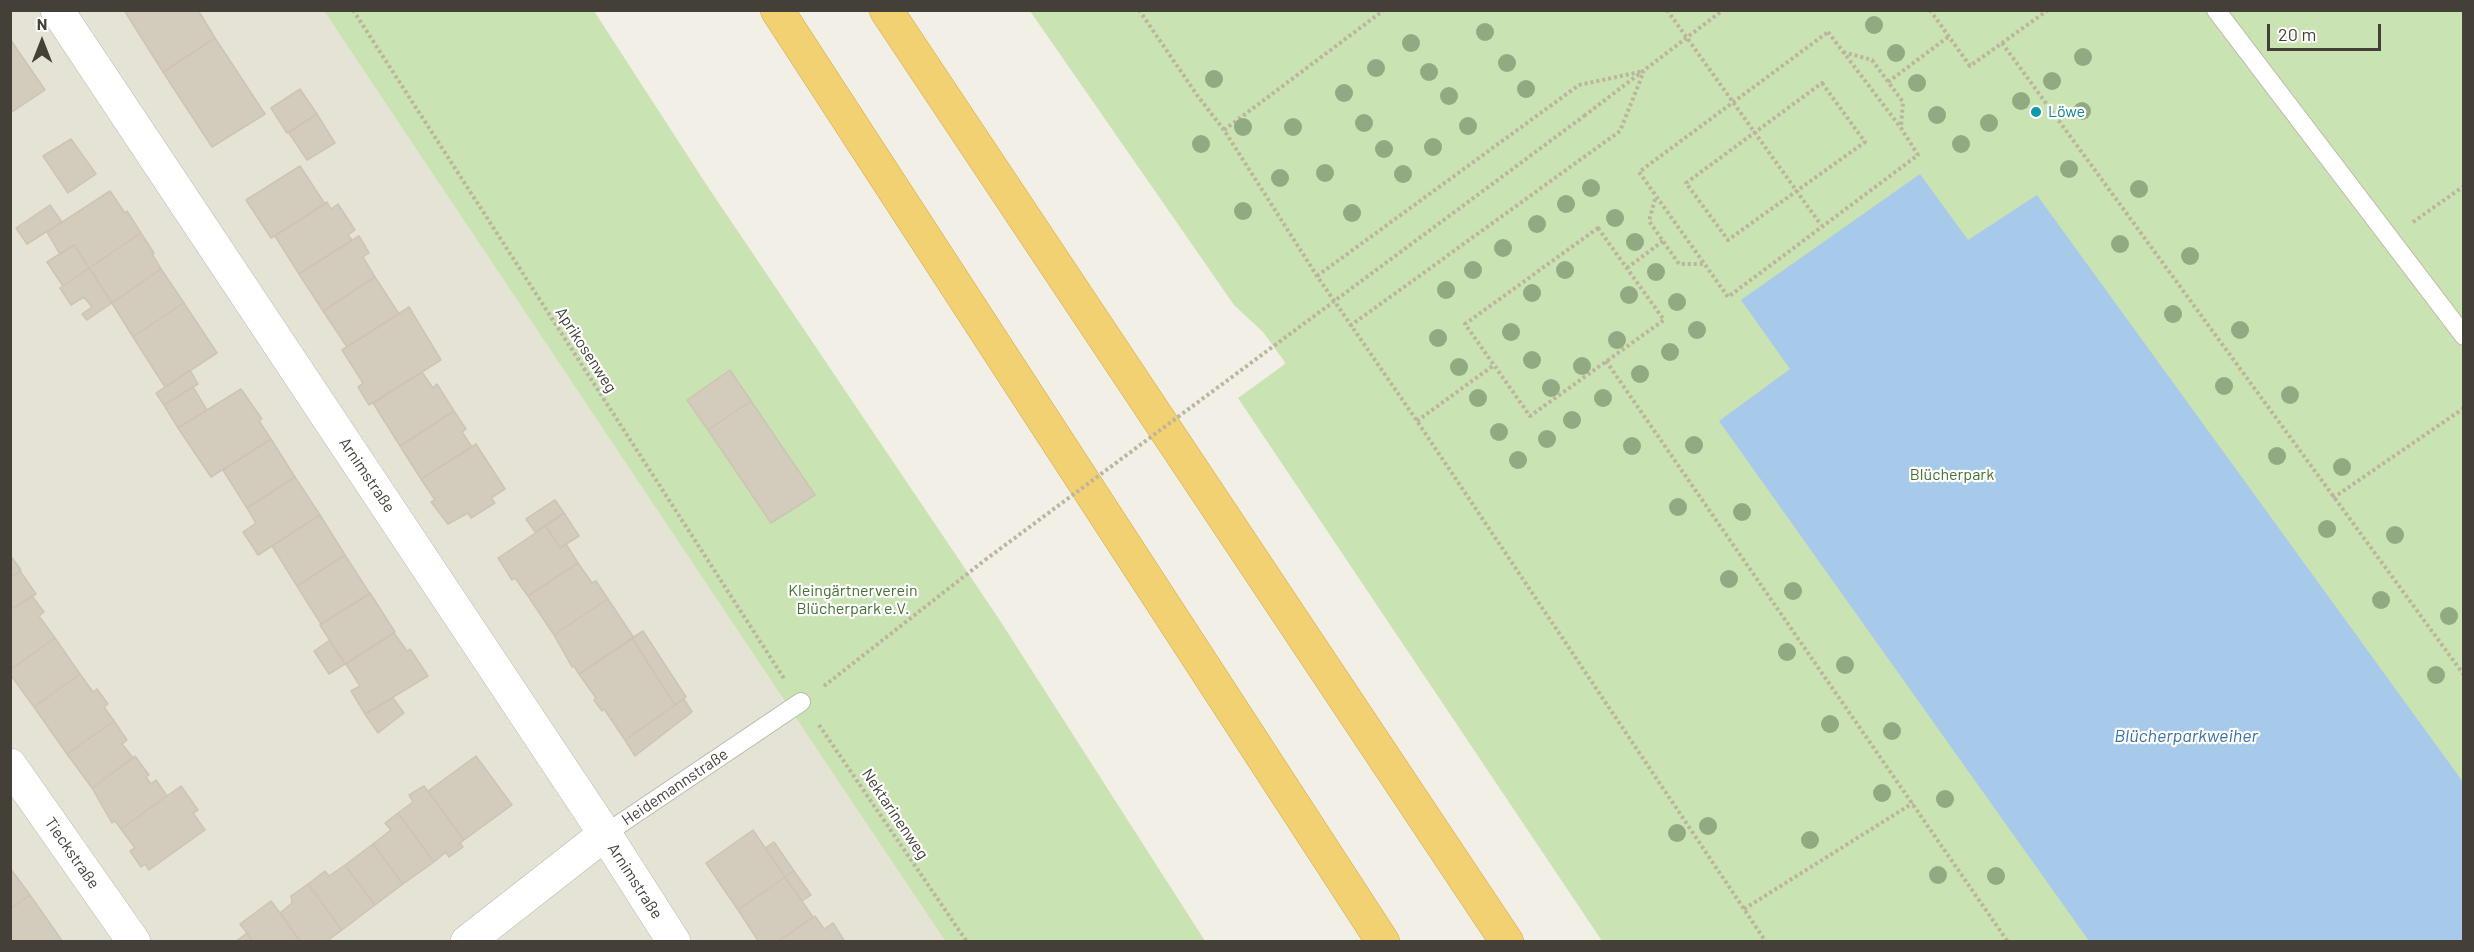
<!DOCTYPE html>
<html>
<head>
<meta charset="utf-8">
<style>
	body { margin:0 }
	#map { position:relative; width:2474px; height:952px; overflow:hidden; background:#f2efe7; font-family:Barlow,sans-serif }
	canvas { display:block }
	.frame { position:absolute; inset:0; border:12px solid #444037; pointer-events:none }
	.north { position:absolute; left:12px; top:12px; width:60px; height:60px; -webkit-text-stroke:4px #fff; paint-order:stroke; rotate:0deg; font-size:16px; font-weight:700; line-height:24px; text-align:center; color:#444037 }
	.north::after { content:''; display:block; margin:auto; width:21px; height:27px; background:#444037; clip-path:polygon(50% 0,100% 100%,50% 72%,0 100%) }
	.scale { position:absolute; left:2267px; top:24px; width:114px; height:27px; box-sizing:border-box; border:3px solid #444037; border-top:0; padding-left:8px; font-size:18px; line-height:21px; white-space:nowrap; color:#444037; -webkit-text-stroke:4px #fff; paint-order:stroke }
</style>
</head>
<body>
<div id="map">
<canvas width="2474" height="952"></canvas>
<div class="frame"></div>
<div class="north">N</div>
<div class="scale">20 m</div>
</div>
<script>
const ctx = document.querySelector('canvas').getContext('2d');
ctx.lineJoin = 'round';
function fillPath(path, color) { ctx.fillStyle = color; ctx.fill(path, 'evenodd'); }
function trace(path, color, width, dash) { ctx.strokeStyle = color; ctx.lineWidth = width; ctx.lineCap = dash ? 'butt' : 'round'; ctx.setLineDash(dash || []); ctx.stroke(path); }
function write(font, color, halo, rows, align = 'center') {
  ctx.font = font + ' Barlow,sans-serif'; ctx.lineWidth = 4.5; ctx.setLineDash([]); ctx.textBaseline = 'middle'; ctx.strokeStyle = halo; ctx.fillStyle = color; for (const [text, x, y, turn = 0] of rows) {
    ctx.save(); ctx.translate(x, y); ctx.rotate((+turn || 0) * Math.PI / 180); ctx.textAlign = isNaN(turn) ? turn : align; if (halo) ctx.strokeText(text, 0, 0); ctx.fillText(text, 0, 0); ctx.restore();
  }
}
const residential = new Path2D(`
	M10,11H324L945,941H11Z`);
const green = new Path2D(`
	M324,11H594L706,184L999,619L1205,941H945Z
	M1030,11H2463V941H1602L1238,398L1285,364L1284,361L1263,332L1234,305Z`);
const water = new Path2D(`
	M1920,174L1968,240L2037,195L2463,782V941H2089L1719,421L1790,369L1741,300Z`);
const building = new Path2D(`
	M124,10H198L215,38L163,72Z
	M215,38L265,114L212,147L163,72Z
	M10,39L45,90L12,112L10,111Z
	M300,89L317,114L287,133L271,108Z
	M317,114L335,143L307,160L289,133Z
	M71,139L96,174L68,193L43,156Z
	M300,166L325,204L271,238L246,200Z
	M110,191L125,213L127,211L141,233L89,268L74,245L60,254L47,232Z
	M327,202L331,209L338,204L355,230L348,235L352,240L299,274L275,236Z
	M50,205L62,222L27,244L16,228Z
	M141,233L154,253L152,254L161,269L112,303L89,268Z
	M359,236L369,253L363,257L375,277L323,311L299,274Z
	M74,245L89,268L63,286L47,262Z
	M89,268L112,303L87,320L82,314L92,307L84,297L71,305L60,288Z
	M161,269L184,303L133,337L112,303Z
	M375,277L399,314L347,347L323,311Z
	M184,303L217,353L165,387L133,337Z
	M409,307L441,360L369,405L358,387L363,383L342,350Z
	M190,370L198,384L164,405L156,393Z
	M730,370L751,401L708,430L687,400Z
	M422,372L433,388L437,384L454,411L400,446L373,403Z
	M193,387L207,410L178,428L164,405Z
	M241,389L262,419L259,421L271,439L211,477L178,428Z
	M751,401L815,495L771,523L708,430Z
	M454,411L466,429L462,432L472,447L421,479L400,446Z
	M271,439L295,477L247,508L223,470Z
	M476,444L505,489L491,498L495,503L471,518L468,513L448,524L431,502L435,500L421,479Z
	M295,477L320,515L258,555L243,532L256,523L247,508Z
	M555,500L564,513L535,532L526,519Z
	M564,513L579,536L560,548L546,526Z
	M320,515L345,555L297,586L272,546Z
	M546,526L560,548L566,544L578,563L528,596L515,578L512,580L498,558Z
	M10,555L21,570L10,578Z
	M345,555L370,594L321,624L297,586Z
	M578,563L592,583L596,581L608,599L554,635L528,596Z
	M20,571L36,594L10,610V578Z
	M370,593L395,632L345,664L320,625Z
	M32,596L44,612L39,616L55,638L10,670V610Z
	M608,599L634,638L579,674L574,666L572,667L554,635Z
	M643,631L686,697L675,705L632,638Z
	M394,633L407,651L410,649L428,676L365,714L351,691L360,686L346,664Z
	M55,638L80,674L34,707L10,674V670Z
	M632,638L675,705L625,740L604,709L602,711L594,700L596,698L579,674Z
	M330,640L345,664L329,674L314,651Z
	M80,674L93,692L97,689L108,704L104,707L114,721L67,754L34,707Z
	M393,698L404,713L378,733L365,714Z
	M684,699L692,712L635,756L625,740Z
	M114,721L127,740L122,744L133,758L92,788L67,754Z
	M135,756L149,775L146,777L151,784L156,780L167,796L121,829L115,821L112,823L92,788Z
	M476,756L512,805L464,840L428,791Z
	M181,786L198,810L193,813L205,830L149,870L145,864L141,867L130,851L135,848L121,829Z
	M424,786L464,840L460,843L463,847L449,857L446,852L434,862L398,813L413,802L409,795Z
	M398,813L434,862L403,884L373,844L391,830L385,823Z
	M753,830L785,877L738,910L706,863Z
	M774,842L794,871L785,877L765,848Z
	M373,844L403,884L375,905L345,865Z
	M345,865L375,905L342,930L308,884L325,871L329,876Z
	M10,868L30,895L10,909Z
	M794,871L811,895L802,901L785,877Z
	M785,877L813,917L777,942H759L738,910Z
	M308,884L342,930L326,942H301L280,913L292,903L291,896Z
	M30,895L63,942H10V909Z
	M271,901L280,913L300,942H253L247,933L240,924Z
	M815,916L824,929L833,923L845,942H777Z
	M247,933L253,942H235Z`);
const path = new Path2D(`
	M353,10L785,680
	M1139,10L1197,95L1224,130L1317,276L1417,421L1766,942
	M1667,10L1821,225
	M1930,10L1970,66L2048,10
	M1828,32L1901,128L1918,155L1728,297L1639,172Z
	M2002,43L2464,675
	M1843,52L1872,60L1903,102L1901,126
	M1888,82L1948,37
	M1822,83L1865,142L1728,240L1686,183Z
	M1584,116L1723,10
	M1224,130L1384,10
	M1655,199L1649,221L1679,264H1703
	M2413,222L2464,186
	M1598,228L1664,320L1530,416L1465,324Z
	M1627,268L1663,241
	M1317,276L1579,85L1644,71
	M1350,326L1620,131L1644,71
	M1606,361L2008,942
	M1417,421L1494,365
	M2333,498L2464,408
	M824,686L985,560
	M819,725L967,942
	M1744,909L1913,803`);
const service = new Path2D(`
	M2216,10L2464,336
	M605,834L801,702`);
const minor = new Path2D(`
	M57,10L605,834L674,942
	M10,765L134,942
	M467,942L605,834`);
const motorway = new Path2D(`
	M777,10L1383,942
	M886,10L1507,942`);
const pathBridge = new Path2D(`
	M985,560L1584,116`);
const trees = [
	[1874,25],
	[1485,32],
	[1411,43],
	[1896,53],
	[2083,57],
	[1507,63],
	[1376,68],
	[1429,72],
	[1214,79],
	[2052,81],
	[1917,83],
	[1526,89],
	[1344,93],
	[1449,96],
	[2021,101],
	[2082,111],
	[1937,115],
	[1364,123],
	[1989,123],
	[1468,126],
	[1243,127],
	[1293,127],
	[1201,144],
	[1961,144],
	[1433,147],
	[1384,149],
	[2069,169],
	[1325,173],
	[1403,174],
	[1280,178],
	[1591,188],
	[2139,189],
	[1566,204],
	[1243,211],
	[1352,213],
	[1615,218],
	[1537,224],
	[1635,242],
	[2120,244],
	[1503,248],
	[2190,256],
	[1473,270],
	[1565,270],
	[1656,272],
	[1446,290],
	[1532,293],
	[1629,295],
	[1677,302],
	[2173,314],
	[1697,330],
	[2240,330],
	[1511,332],
	[1438,338],
	[1617,340],
	[1670,352],
	[1532,360],
	[1582,366],
	[1459,367],
	[1640,374],
	[2224,386],
	[1551,388],
	[2290,395],
	[1478,398],
	[1603,398],
	[1572,420],
	[1499,432],
	[1547,439],
	[1694,445],
	[1632,446],
	[2277,456],
	[1518,460],
	[2342,467],
	[1678,507],
	[1742,512],
	[2327,529],
	[2395,535],
	[1729,579],
	[1793,591],
	[2381,600],
	[2449,616],
	[1787,652],
	[1845,665],
	[2436,675],
	[1830,724],
	[1892,731],
	[1882,793],
	[1945,799],
	[1708,826],
	[1677,833],
	[1810,840],
	[1938,875],
	[1996,876]
];
const markers = [
	[2036,112,6,"#0f9aa8"]
];
const cultureNames = [
	["Löwe",2048,112]
];
const streetNames = [
	["Aprikosenweg",586,350,57],
	["Arnimstraße",367,475,56],
	["Heidemannstraße",675,787,-34],
	["Nektarinenweg",895,814,56],
	["Tieckstraße",72,853,55],
	["Arnimstraße",635,881,57]
];
const parkNames = [
	["Blücherpark",1952,475],
	["Kleingärtnerverein",853,591],
	["Blücherpark e.V.",853,609]
];
const waterNames = [
	["Blücherparkweiher",2186,736]
];
fillPath(residential, '#e5e2d6');
fillPath(green, '#cae3b3');
fillPath(water, '#a8caea');
fillPath(building, '#d3ccbd');
trace(building, '#cdc4b1', 1.5);
trace(service, '#bdb8aa', 20);
trace(minor, '#bdb8aa', 34);
trace(motorway, '#d0a643', 34);
trace(path, '#bdb49d', 4, [3, 3]);
trace(service, '#fff', 18);
trace(minor, '#fff', 33);
trace(motorway, '#f2d172', 33);
trace(pathBridge, '#bdb49d', 4, [3, 3]);
ctx.fillStyle = '#92aa82';
for (const [x, y] of trees) { ctx.beginPath(); ctx.arc(x, y, 9, 0, 2 * Math.PI); ctx.fill(); }
for (const [x, y, r, color] of markers) { const dot = new Path2D(); dot.arc(x, y, r, 0, 2 * Math.PI); ctx.fillStyle = color; ctx.fill(dot); trace(dot, '#fff', 2); }
write('16px', '#0d838f', '#fff', cultureNames, 'left');
write('16px', '#444037', '#fff', streetNames);
write('16px', '#43712f', '#fff', parkNames);
write('italic 18px', '#3971a7', '#fff', waterNames);
</script>
</body>
</html>
